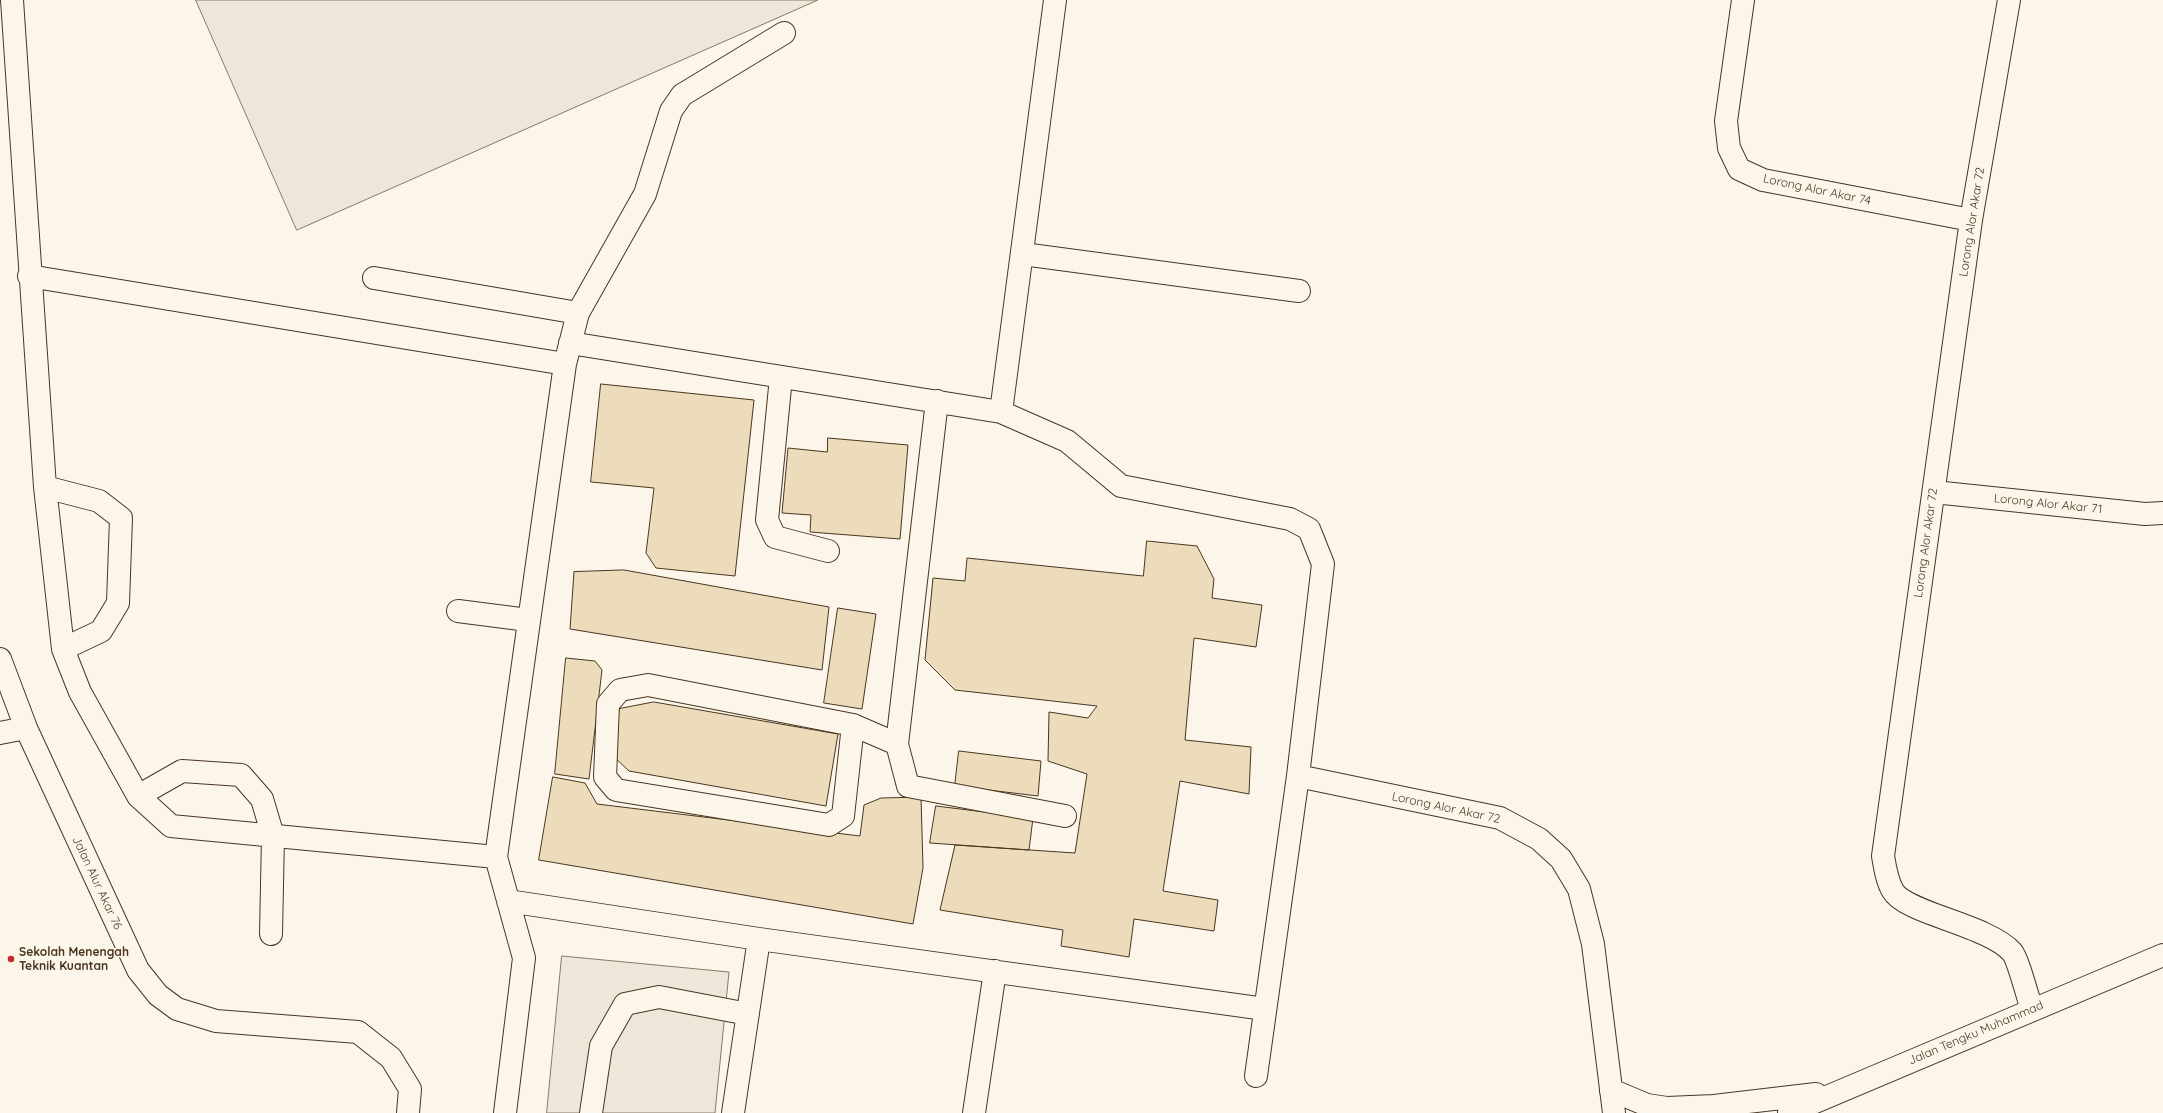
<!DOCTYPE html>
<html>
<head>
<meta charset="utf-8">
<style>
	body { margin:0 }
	canvas { display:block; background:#fbf6e9 }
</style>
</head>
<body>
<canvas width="2163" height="1113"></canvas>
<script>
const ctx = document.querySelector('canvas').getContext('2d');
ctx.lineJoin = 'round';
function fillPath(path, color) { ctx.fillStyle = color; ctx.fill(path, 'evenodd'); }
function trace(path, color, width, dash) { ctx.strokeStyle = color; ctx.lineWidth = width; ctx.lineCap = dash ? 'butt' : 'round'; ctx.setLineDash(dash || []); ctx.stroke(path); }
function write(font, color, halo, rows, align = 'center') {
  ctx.font = font + ' Quicksand,sans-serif'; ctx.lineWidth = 3; ctx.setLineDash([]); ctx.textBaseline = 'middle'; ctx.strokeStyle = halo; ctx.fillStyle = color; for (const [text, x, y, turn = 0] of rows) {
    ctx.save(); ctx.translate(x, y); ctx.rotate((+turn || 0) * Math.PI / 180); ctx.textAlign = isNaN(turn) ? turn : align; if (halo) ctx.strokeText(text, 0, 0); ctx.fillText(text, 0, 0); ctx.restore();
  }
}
const green = new Path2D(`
	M196,0H818L297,230Z`);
const parking = new Path2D(`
	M562,956L729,972L715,1113H547Z`);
const building = new Path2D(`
	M601,384L754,400L735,576L656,568L646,553L654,488L591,482Z
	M828,438L908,445L900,539L810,532L811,515L782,513L788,448L827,452Z
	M1147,541L1197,546L1214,579L1212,598L1262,605L1256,647L1194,638L1185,740L1251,747L1249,794L1180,781L1163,891L1218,900L1214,931L1134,919L1129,957L1061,946L1063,930L940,910L955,845L1075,853L1087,774L1048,761L1049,712L1088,718L1097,706L955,690L925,660L933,578L965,581L967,558L1143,576Z
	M624,570L829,607L822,670L570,629L574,572Z
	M838,608L876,614L862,709L824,703Z
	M566,658L595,661L602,670L589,779L555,774Z
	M654,702L838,734L826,806L629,771L614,757L619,709Z
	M959,751L1041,761L1038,796L955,786Z
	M553,777L585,783L597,804L860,836L864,805L881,798L921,797L923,868L913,924L539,860Z
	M936,806L1033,818L1029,850L930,843Z`);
const minor = new Path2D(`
	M12,0L45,487L63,649L80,692L138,796L171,826L496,857
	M1055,0L1001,412L1067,441L1121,486L1290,519L1309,529L1323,564L1298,776L1256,1076
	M1743,0L1726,121L1729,148L1739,169L1763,180L1971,220
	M2009,0L1971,220L1883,856C1885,868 1887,881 1893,891C1905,913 1988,925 2012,952C2018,959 2028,998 2032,1010
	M1023,254L1299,291
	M29,276L565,364
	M374,278L578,313
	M570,343L1001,412
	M781,377L767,520L775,537L828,551
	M937,401L897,744L908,786L1065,816
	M45,487L99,501L121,518L118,603L101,631L63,649
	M1934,492L2145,514L2163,513
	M458,611L528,620
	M0,659L26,728L138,970L158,995L177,1009L216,1021L358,1032L391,1058L410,1089L408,1113
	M853,725L843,816L829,825L616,790L605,777L608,704L620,690L648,685L853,725L897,744
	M0,733L26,728
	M1298,776L1500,818L1539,839L1561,859L1579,889L1593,944L1614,1113
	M138,796L182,771L241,775L262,799L273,836L271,934
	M508,901L759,939L1265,1009
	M505,1113L524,958L496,857L565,364L578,313L645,194L671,111L682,95L784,33
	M591,1113L601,1046L625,1004L659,997L748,1014
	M733,1113L759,939
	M974,1113L995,971`);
const major = new Path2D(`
	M1611,1090L1647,1105L1667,1108L1714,1106L1816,1094
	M1789,1113L2163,955`);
const markers = [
	[11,959,4,"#c62828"]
];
const streetNames = [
	["Lorong Alor Akar 74",1817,190,12],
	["Lorong Alor Akar 72",1972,222,-81],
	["Lorong Alor Akar 71",2048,504,6],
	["Lorong Alor Akar 72",1926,543,-82],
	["Lorong Alor Akar 72",1446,808,12],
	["Jalan Alur Akar 76",97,883,65],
	["Jalan Tengku Muhammad",1976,1033,-23]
];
const poiNames = [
	["Sekolah Menengah",19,952],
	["Teknik Kuantan",19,966]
];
fillPath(green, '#ede6d9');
trace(green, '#887966', 1);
fillPath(parking, '#ede7d9');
trace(parking, '#887966', 1);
fillPath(building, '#ecdcbc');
trace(building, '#4a3520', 1);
trace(minor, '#4a3520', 24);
trace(major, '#4a3520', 24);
trace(minor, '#fbf6e9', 22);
trace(major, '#fbf6e9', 22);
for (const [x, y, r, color] of markers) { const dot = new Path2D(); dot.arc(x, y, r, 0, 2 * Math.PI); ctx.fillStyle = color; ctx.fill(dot); trace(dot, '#fbf6e9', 1.5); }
write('12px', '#4a3520', '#fbf6e9', streetNames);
write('bold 12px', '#4a3520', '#fbf6e9', poiNames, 'left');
</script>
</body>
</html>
